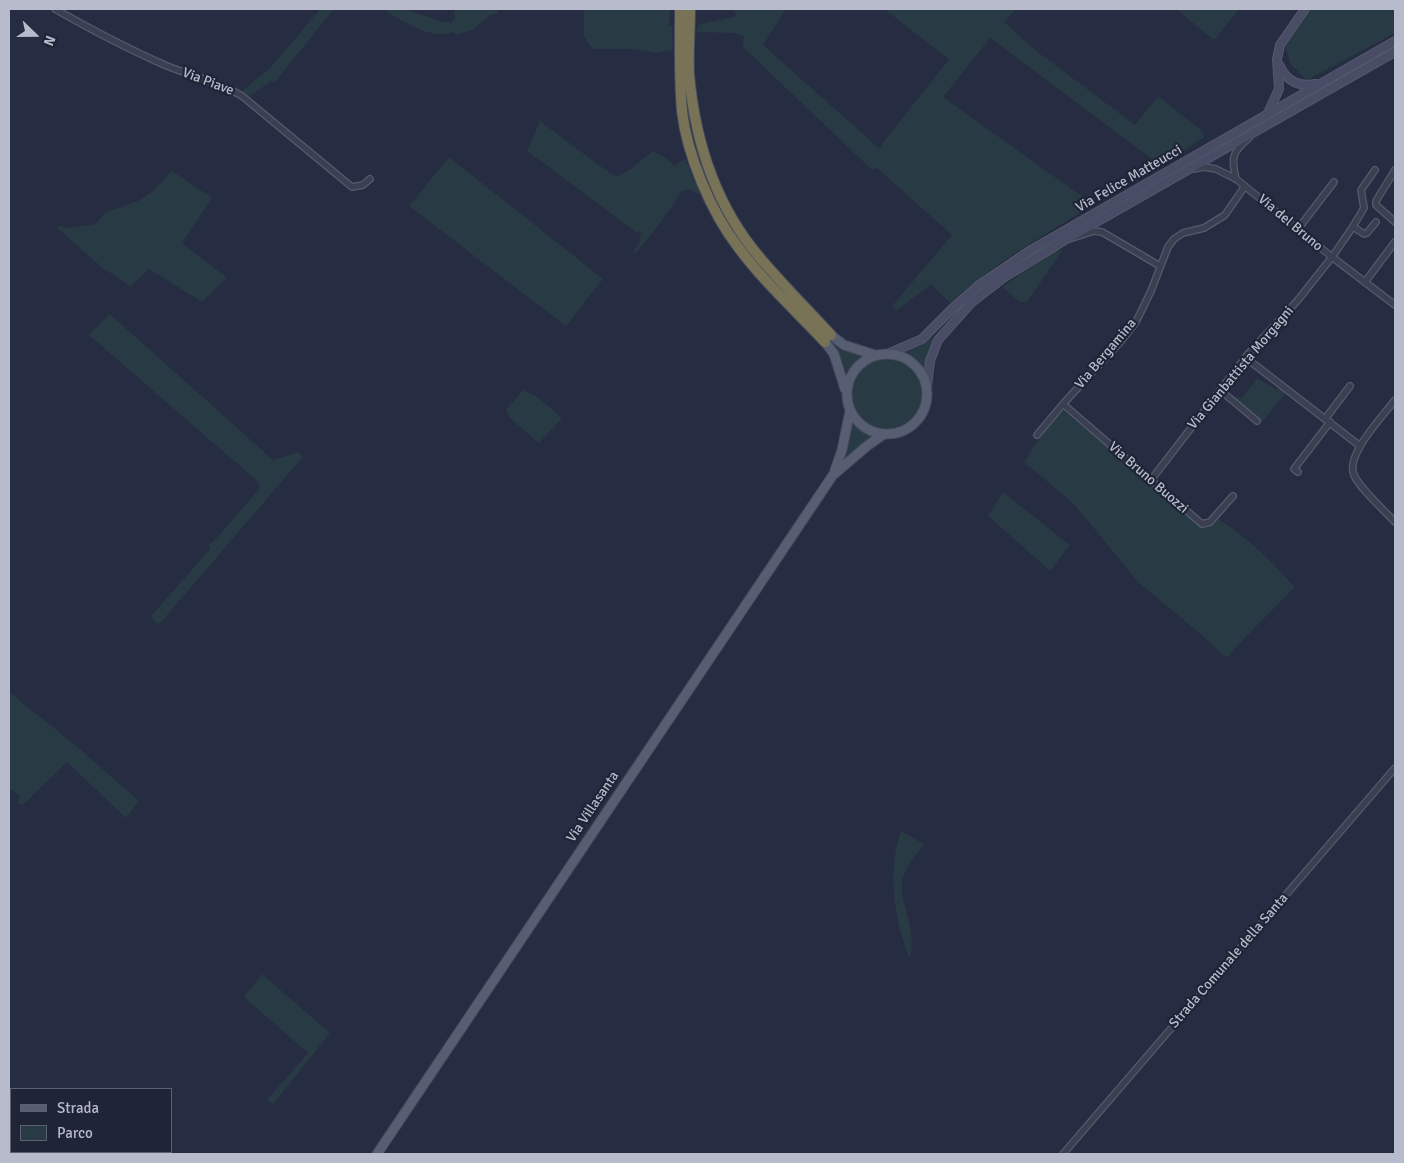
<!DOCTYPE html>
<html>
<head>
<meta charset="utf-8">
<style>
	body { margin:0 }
	#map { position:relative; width:1404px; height:1163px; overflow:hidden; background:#262c42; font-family:Signika,sans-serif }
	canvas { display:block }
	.frame { position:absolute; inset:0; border:10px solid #b7bbcc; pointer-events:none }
	.legend { position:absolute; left:10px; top:1088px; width:162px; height:65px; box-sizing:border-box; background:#1f2437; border:1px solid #5c6073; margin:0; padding:6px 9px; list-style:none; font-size:15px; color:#b7bbcc }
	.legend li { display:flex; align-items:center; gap:10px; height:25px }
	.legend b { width:25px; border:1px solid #5c6073 }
	.north { position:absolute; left:10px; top:10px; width:50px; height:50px; -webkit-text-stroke:4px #1f2437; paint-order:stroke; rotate:112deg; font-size:14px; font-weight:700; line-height:20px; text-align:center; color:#b7bbcc }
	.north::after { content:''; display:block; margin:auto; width:18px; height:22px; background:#b7bbcc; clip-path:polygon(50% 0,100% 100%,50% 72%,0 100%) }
</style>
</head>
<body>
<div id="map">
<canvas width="1404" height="1163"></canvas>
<div class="frame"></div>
<ul class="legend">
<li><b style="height:6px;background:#585e72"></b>Strada</li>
<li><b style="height:14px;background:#283a43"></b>Parco</li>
</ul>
<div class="north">N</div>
</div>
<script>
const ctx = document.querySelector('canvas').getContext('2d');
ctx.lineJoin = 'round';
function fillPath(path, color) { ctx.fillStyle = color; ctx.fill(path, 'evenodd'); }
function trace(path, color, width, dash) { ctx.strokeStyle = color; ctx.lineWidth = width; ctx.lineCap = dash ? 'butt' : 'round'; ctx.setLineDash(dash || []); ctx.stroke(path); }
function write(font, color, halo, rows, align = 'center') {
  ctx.font = font + ' Signika,sans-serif'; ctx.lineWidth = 4.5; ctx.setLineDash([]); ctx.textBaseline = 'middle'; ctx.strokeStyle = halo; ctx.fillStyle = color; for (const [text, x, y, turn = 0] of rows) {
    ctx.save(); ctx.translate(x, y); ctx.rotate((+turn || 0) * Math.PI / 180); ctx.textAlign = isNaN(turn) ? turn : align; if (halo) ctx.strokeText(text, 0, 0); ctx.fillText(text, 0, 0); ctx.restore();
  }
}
const green = new Path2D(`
	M320,9H334L274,83L271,81L252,95L247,96L241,92L271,67Z
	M383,9H406L439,21L451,23L455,18L454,9H498L497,14H491L474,29L458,35L452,32C432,41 400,20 383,9Z
	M584,9H670L669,27L672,26L673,50L657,53L632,49H593L584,37Z
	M731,9H786L763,45L879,148L949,59L884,9H1016L1004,22L1035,50L1135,125L1158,96L1199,128L1205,137L1160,165L990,38L943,97L1094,205C1044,234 994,264 950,303L931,284L896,311L892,306L952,235L877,168L872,170L745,49L743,47L744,36L733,33L696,32L698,25L737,16Z
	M1176,9H1239L1214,40Z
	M1311,9H1395V33L1307,80L1291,65L1285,47Z
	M540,121L615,177C631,171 640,161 653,151L666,158L674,166L685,159L700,193H696L689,189L682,191L661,222L636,253L633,252L640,242L641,230L637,233L527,151Z
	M449,157L603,279L566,326L409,206Z
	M172,171L212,198L182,243L227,278L202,302L149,269L130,287L114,275L105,270L57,228L60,226L68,228L95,224L107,212L140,200L153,191Z
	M1054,251H1062L1027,302H1020L1002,287Z
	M110,314L273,460L299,452L302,458L161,622L156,624L151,616L210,549L209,544L212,543L260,488L256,480L89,335Z
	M930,338L933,340L925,365L923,366L918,360L905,352Z
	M829,340L845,350L861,356L847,373L838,355Z
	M852 394a36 36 0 1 1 72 0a36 36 0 1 1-72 0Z
	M1257,378L1277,390L1280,386L1287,391L1262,422L1236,399L1237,396L1241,399Z
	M523,390L536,396L562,418L539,443L509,417L506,410Z
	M1060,408L1203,525L1216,518C1248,536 1270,561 1295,587L1238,645L1229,656H1224L1204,637L1138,582L1074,504L1024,462Z
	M851,421L865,433L874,437L844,457Z
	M1003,492L1070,545L1050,571L988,516Z
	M9,692L80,749L139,801L126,818L67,762L23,805L18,804L19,796L9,788Z
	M901,831L924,844C916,855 902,872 902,885C902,911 917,930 910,959C894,923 887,868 901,831Z
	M262,974L330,1033L273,1104L267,1100L308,1053L244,997Z`);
const street = new Path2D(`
	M55,9C92,30 128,49 167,66C192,76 219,82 242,96L352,187L363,185L370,179
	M1193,169L1204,167L1216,169L1236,179L1332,257L1395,305
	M1395,170L1376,201V205L1395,222
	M1236,179C1231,158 1232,152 1249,138
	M1352,228L1364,208L1361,190L1375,170
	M1298,229L1334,182
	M1069,239L1094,231L1102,232L1160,266
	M1365,282L1395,242
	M1246,358L1360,446
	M1220,390L1257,421
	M1395,400C1383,416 1345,455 1354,475C1360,489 1384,510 1395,522
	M1063,404L1202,524L1210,522L1233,496
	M1325,419L1350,386
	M1037,435L1063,404L1122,340L1136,322L1151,291L1168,247L1174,239L1183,233L1204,228L1225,215L1245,186
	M1298,472L1294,469L1330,422
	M1151,480L1248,354L1298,300L1332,257L1352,228H1355L1364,234L1367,233L1376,222
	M1063,1154L1395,768`);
const secondary = new Path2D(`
	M1279,65C1287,82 1299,87 1316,84
	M1268,113L1279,89L1277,59L1280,45L1305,9
	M887,354L922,339L952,309L978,286L1031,250L1395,41
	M927,386L930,361L938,340L972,302L1003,278L1065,240L1395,52`);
const primary = new Path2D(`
	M831,335L844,345L875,355
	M825,342L834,354L845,389
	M847 394a40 40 0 1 1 80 0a40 40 0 1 1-80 0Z
	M835,470L842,450L850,411
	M377,1154L833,475L867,446L884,434`);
const highway = new Path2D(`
	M680,9C680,41 679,79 682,111C687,155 711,212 738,247C763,281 796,311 825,342
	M690,9C690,30 688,52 689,74C695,141 716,207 761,259C783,285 808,310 831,335`);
const streetNames = [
	["Via Piave",208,82,21],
	["Via Felice Matteucci",1129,179,-30],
	["Via del Bruno",1290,223,40],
	["Via Bergamina",1106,354,-50],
	["Via Gianbattista Morgagni",1241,368,-50],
	["Via Bruno Buozzi",1148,478,41],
	["Via Villasanta",593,807,-56],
	["Strada Comunale della Santa",1229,961,-49]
];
fillPath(green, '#283a43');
trace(street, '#555a6c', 8);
trace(secondary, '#555a6c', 10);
trace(primary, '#44485b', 11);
trace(highway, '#424759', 12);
trace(street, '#3a3f52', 5.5);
trace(secondary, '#484d65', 8);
trace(primary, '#585e72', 9);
trace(highway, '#787257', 10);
write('14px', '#b7bbcc', '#1f2437', streetNames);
</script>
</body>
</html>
